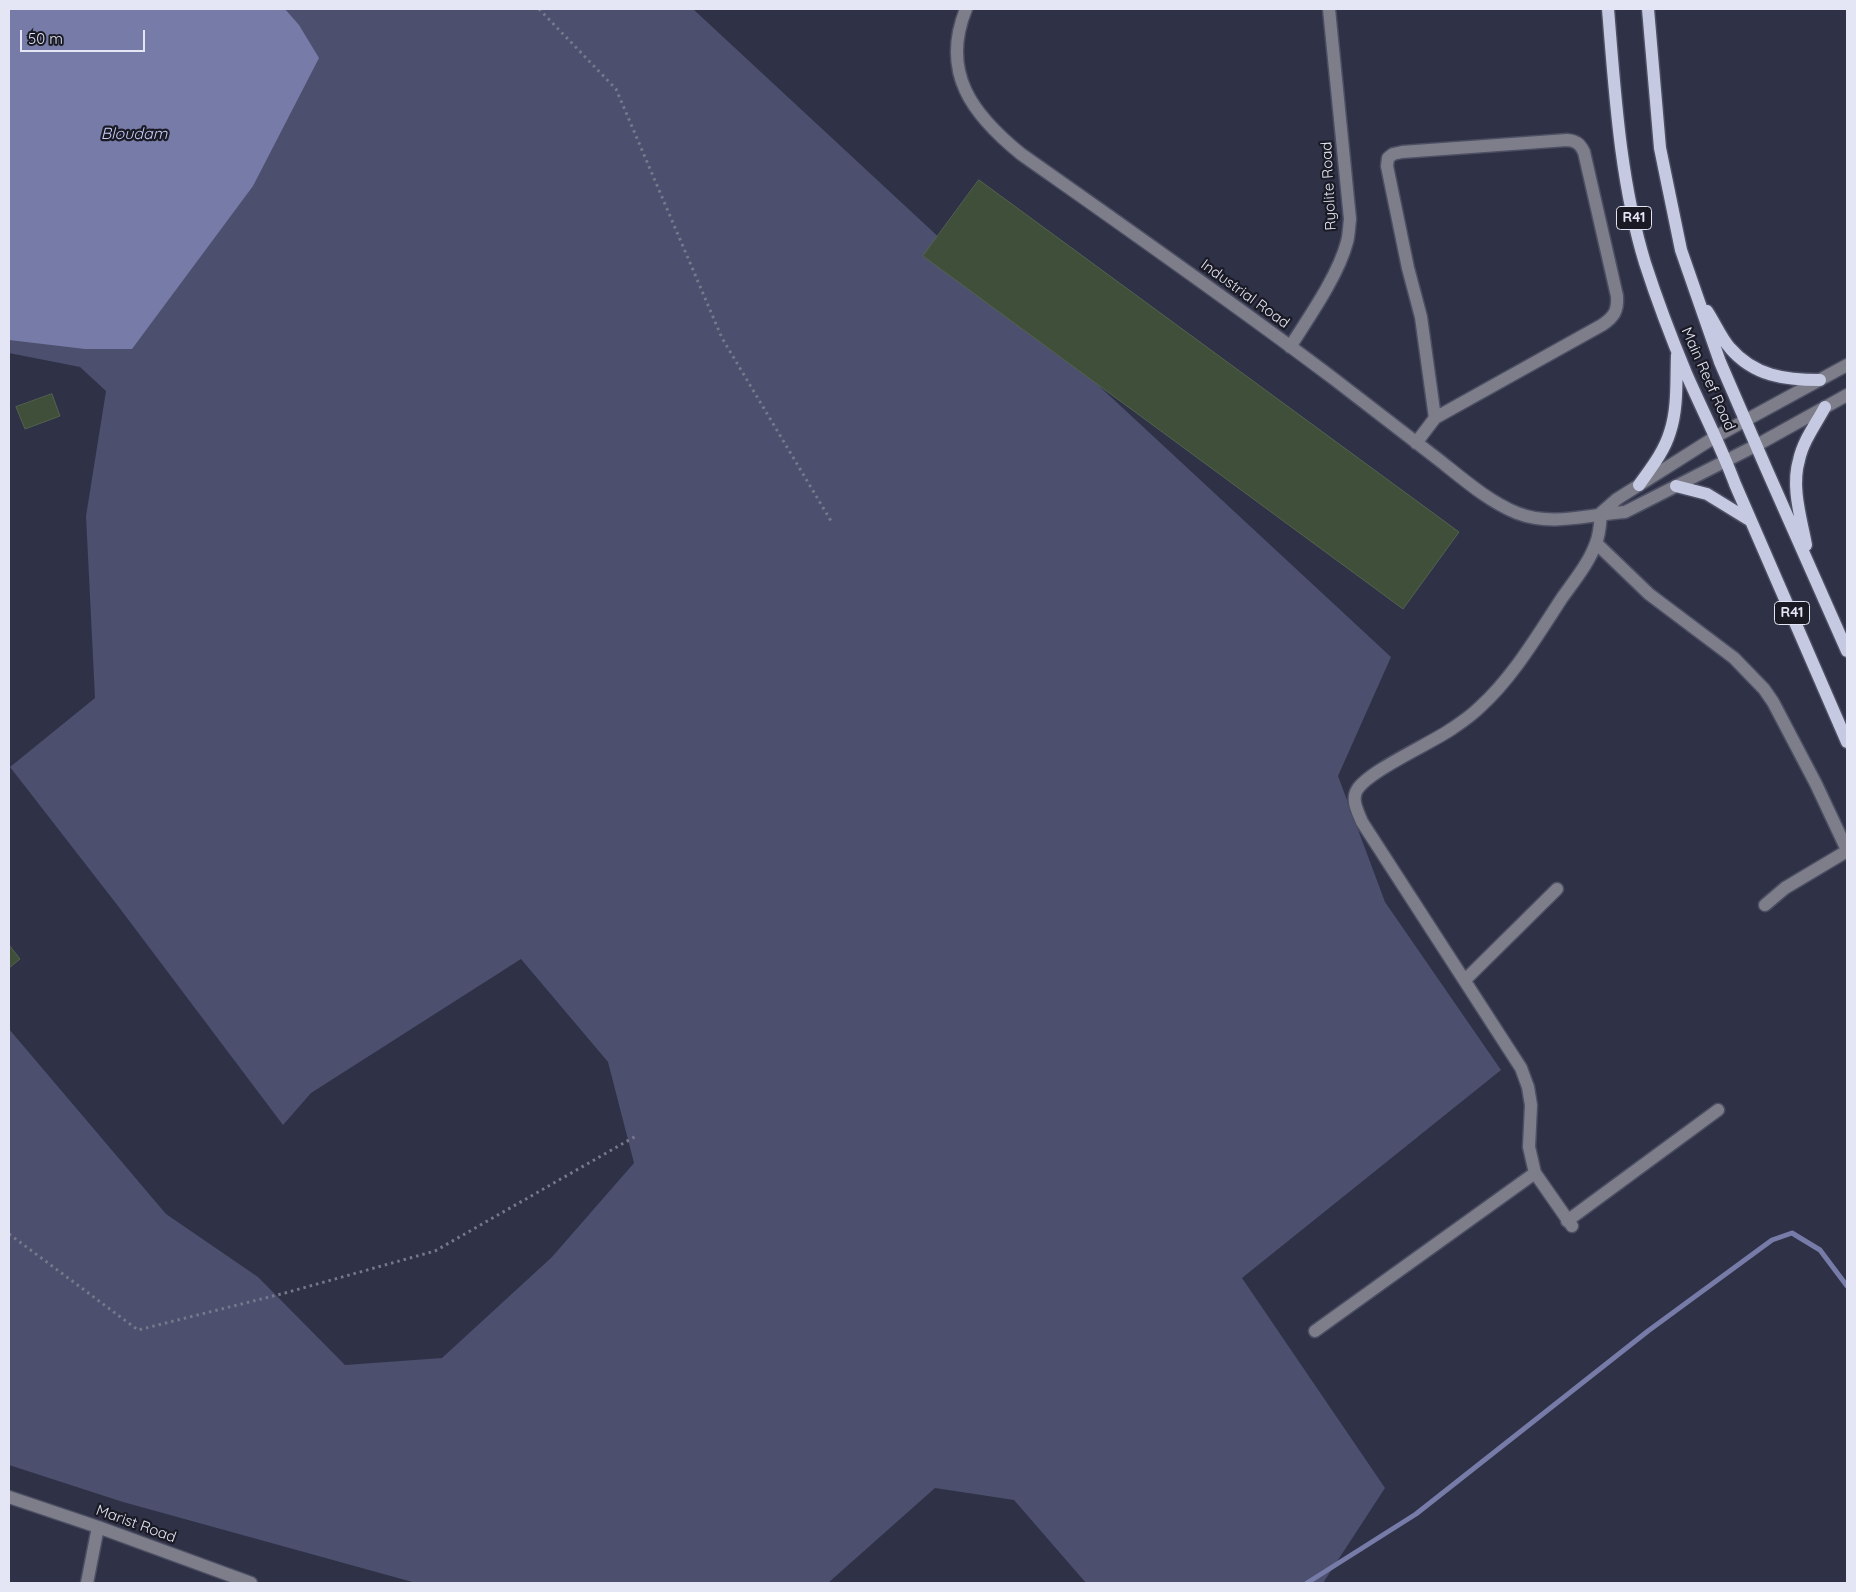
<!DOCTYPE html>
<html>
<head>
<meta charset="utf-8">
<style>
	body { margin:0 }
	#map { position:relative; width:1856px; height:1592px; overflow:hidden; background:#2f3147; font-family:Quicksand,sans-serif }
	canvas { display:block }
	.frame { position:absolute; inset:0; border:10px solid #e4e6f5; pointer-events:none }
	.scale { position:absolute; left:20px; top:30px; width:125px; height:22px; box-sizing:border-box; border:2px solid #e4e6f5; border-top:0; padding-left:6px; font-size:15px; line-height:18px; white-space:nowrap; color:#e4e6f5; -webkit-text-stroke:4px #191a24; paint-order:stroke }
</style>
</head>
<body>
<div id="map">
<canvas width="1856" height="1592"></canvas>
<div class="frame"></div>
<div class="scale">50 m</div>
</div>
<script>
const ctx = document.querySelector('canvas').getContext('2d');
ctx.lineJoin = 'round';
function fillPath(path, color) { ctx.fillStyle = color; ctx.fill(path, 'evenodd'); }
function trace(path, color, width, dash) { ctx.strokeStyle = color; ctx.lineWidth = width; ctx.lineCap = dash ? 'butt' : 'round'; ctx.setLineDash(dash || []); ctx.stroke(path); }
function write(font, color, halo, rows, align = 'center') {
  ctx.font = font + ' Quicksand,sans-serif'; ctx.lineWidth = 4.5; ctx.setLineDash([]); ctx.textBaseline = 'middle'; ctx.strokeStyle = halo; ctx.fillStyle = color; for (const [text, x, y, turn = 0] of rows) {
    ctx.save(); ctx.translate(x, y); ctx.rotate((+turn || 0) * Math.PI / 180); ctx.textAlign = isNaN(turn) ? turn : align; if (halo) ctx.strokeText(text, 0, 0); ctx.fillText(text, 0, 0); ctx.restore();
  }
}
const green = new Path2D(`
	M9,9H693L1391,657L1338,776L1385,902L1501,1070L1242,1278L1385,1488L1323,1583H1086L1014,1500L935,1488L828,1583H416L123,1502L9,1465V1029L166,1214L258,1277L345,1365L442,1358L552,1257L634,1163L608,1062L521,959L311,1093L283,1125L118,906L10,767L95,698L86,516L106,391L80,367L9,353Z`);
const water = new Path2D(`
	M9,9H285L299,25L319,58L253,186L132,349H85L9,340Z`);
const stream = new Path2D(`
	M1307,1583L1416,1514L1648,1331L1772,1240L1792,1233L1820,1250L1847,1286`);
const building = new Path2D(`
	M979,180L1459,532L1403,609L923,256Z
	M52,394L60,416L25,429L16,407Z
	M9,945L20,959L9,968Z`);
const path = new Path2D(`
	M539,9L616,89L722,338L831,521
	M9,1234L138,1330L285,1293L435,1251L636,1136`);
const minor = new Path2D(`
	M966,9C940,73 973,115 1021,154C1126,228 1232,302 1334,379C1369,406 1404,433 1439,460C1463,479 1488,501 1517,513C1553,527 1589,514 1625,512L1757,445L1847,395
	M1290,347C1309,317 1338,276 1347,242C1349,235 1349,227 1350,219L1329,9
	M1416,443L1435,418L1602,325C1614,317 1618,311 1617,296L1584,152C1580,144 1577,141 1567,140L1402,152L1393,154L1388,158L1387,166L1408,268L1421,317L1435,418
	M1596,543L1649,594L1734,658L1764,689L1773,702L1816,784L1847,850
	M1765,905L1785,888L1847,851
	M1465,980L1557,889
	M1567,1221L1718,1110
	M1572,1226L1535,1173L1529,1147L1531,1105L1528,1087L1521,1068L1362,822C1358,812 1351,800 1357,790C1368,771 1432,743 1453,728C1462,722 1472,715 1480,707C1513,677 1537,636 1562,598C1574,581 1589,563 1596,543C1600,533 1600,524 1601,513L1617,499L1715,437L1847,365
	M1315,1331L1535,1173
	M9,1497L98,1527L251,1583
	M87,1583L98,1527`);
const major = new Path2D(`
	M1608,9C1615,94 1620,181 1645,263C1657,300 1671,337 1686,373C1702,410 1721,446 1735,484L1847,742
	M1648,9L1660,148L1681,250L1720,362L1766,468L1847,651
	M1707,311C1715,323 1721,338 1730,348C1754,376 1785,380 1820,380
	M1639,485C1651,468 1664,452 1670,432C1678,408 1676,380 1677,355
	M1676,486L1707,494L1751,521
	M1806,545C1801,518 1791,487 1799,460C1803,441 1816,424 1825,407`);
const shields = [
	[1634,218,35],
	[1792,613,35]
];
const shieldNames = [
	["R41",1634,218],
	["R41",1792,613]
];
const streetNames = [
	["Ryolite Road",1329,186,-93],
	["Industrial Road",1245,294,36],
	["Main Reef Road",1708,379,66],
	["Marist Road",136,1524,20]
];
const waterNames = [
	["Bloudam",134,134]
];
fillPath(green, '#4c4f6d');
fillPath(water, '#777ba8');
trace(stream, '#777ba8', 5);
fillPath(building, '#404f3a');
trace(building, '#53634d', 1);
trace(minor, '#4c4e63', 15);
trace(major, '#4c4e63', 15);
trace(path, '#76788b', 3, [2.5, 4]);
trace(minor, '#7d7e8a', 12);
trace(major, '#c6c9e2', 12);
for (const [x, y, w] of shields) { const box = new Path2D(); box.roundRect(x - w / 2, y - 11.5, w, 23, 4); ctx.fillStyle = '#191a24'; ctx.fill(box); trace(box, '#e4e6f5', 1); }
write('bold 14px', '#e4e6f5', null, shieldNames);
write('15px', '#e4e6f5', '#191a24', streetNames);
write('italic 16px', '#c8ccf7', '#191a24', waterNames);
</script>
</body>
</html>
